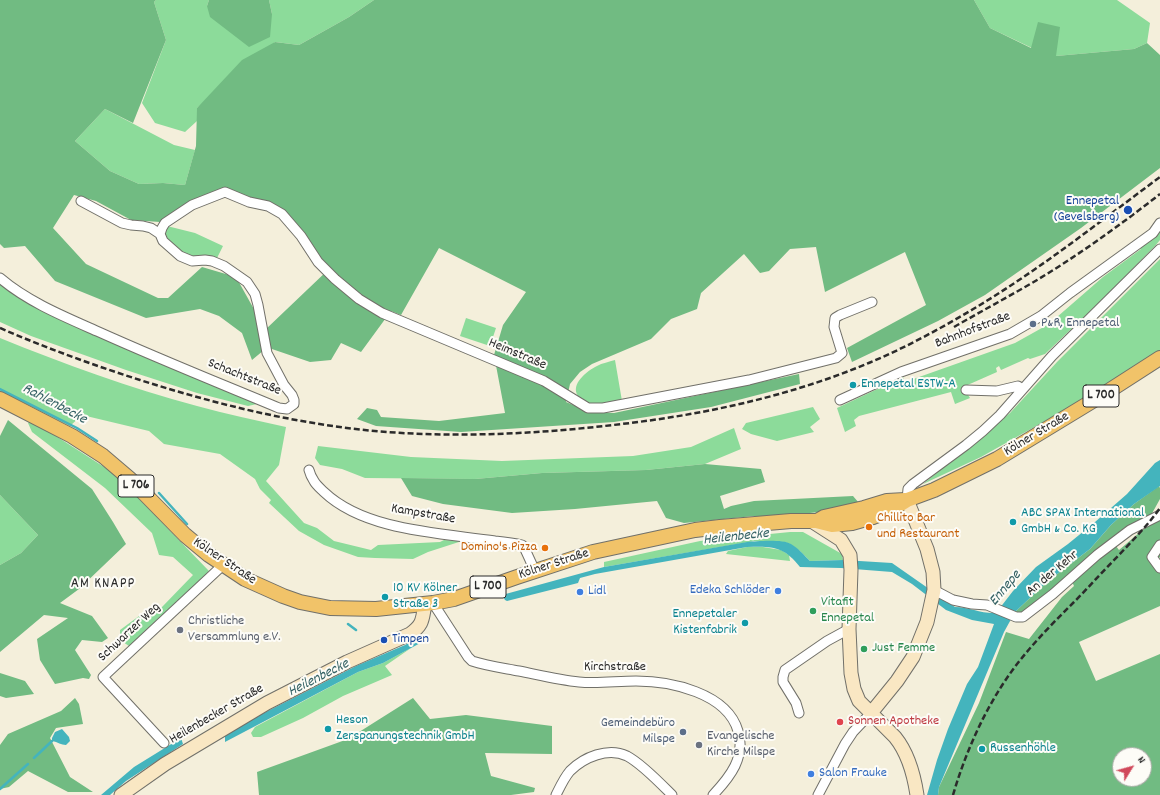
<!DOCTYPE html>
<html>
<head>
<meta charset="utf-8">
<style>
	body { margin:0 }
	#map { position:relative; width:1160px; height:795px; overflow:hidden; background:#f4efdb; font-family:Dekko,sans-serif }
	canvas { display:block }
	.north { position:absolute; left:1112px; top:747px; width:40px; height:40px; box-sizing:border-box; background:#fdfcf7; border:1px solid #a9a8a5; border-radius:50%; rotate:53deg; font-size:11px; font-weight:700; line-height:16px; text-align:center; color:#2b2b2b }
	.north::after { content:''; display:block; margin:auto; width:14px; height:18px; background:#d1495b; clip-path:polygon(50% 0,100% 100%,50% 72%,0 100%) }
</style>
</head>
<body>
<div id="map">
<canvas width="1160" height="795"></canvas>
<div class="north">N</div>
</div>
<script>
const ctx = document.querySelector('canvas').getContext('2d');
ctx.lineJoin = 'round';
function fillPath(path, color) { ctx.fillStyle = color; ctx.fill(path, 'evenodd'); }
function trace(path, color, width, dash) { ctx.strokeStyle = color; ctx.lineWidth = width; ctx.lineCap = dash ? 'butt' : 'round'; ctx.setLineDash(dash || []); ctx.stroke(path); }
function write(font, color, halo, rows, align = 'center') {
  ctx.font = font + ' Dekko,sans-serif'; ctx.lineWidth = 4; ctx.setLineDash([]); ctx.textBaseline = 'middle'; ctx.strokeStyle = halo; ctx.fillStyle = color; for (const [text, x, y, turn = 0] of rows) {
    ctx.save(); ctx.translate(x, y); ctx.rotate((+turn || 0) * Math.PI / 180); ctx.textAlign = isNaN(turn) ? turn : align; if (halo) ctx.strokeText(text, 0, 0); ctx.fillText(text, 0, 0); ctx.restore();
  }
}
const green = new Path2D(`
	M156,0H209L207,6L272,14L269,0H374L349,17L299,45L275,42L197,108V121L185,132L155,123L142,103L166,40L154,2Z
	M974,0H1117L1150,23L1147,43L1134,49L1056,56L1032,48L990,28Z
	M105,109L174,145L195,150L185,185L163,183L139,184L110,171L75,141Z
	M167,226L195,233L223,246L216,260L190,256L179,250L167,240L165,230Z
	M1160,230V240L1155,246L1107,295L1045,354L1030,359L1028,358L1001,370L999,366L996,368L997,372L963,387L970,398L955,404L951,392L859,416L854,420L856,426L845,432L837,408L903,377L905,382L1015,343L1049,324L1103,277L1141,249L1140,248L1141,246Z
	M1160,259V350L1095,393L981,457L923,484L1010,413L1057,362Z
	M0,284L6,289L8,288L194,377L257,404L248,406L197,393L126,370L31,336L0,322Z
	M466,318L496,328L490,346L460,336Z
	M0,338C64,364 130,388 197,406C226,414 256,420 286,427L279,465L266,481L304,523L317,528L334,541L371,550L378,545L440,542L444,540L462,541L428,552L413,559L375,558L358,557L324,545L299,531L269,503L271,500L260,489L255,479L220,454L164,444L149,431L82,415L70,426L0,391Z
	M615,360L622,401C612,403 601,406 591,404C586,402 581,400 578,396C570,384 587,371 597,366C602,363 609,362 615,360Z
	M813,407L820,419L810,427L814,432L777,441L751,434L742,429L746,423Z
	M31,420L115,474L209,571L171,609L129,646L120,640V630L150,608L162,607L193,575L173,557L159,555L152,533L105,488L32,432L28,423Z
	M734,428L741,449L705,464L646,470L542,473L475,479L365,478L342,469L320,465L315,458L318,446L411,457L502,461L633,456L691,447Z
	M0,495L38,535L21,553L0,565Z
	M790,532H803L842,554L843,560L810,561L800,551L790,544L784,542L755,541L604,567V562L700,541Z
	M747,547H763L781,550L789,555L790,561L726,554L728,551Z
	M411,648L385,666L392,675L343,696L303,718L261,737H253L251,733L255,727L358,672L383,663Z`);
const forest = new Path2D(`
	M0,0H156L154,2L166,40L133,123L105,109L75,141L110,171L139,184L163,183L185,185L196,146L197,108L242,60L275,42L299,45L349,17L374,0H974L990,28L1031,48L1038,22L1060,27L1056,56L1134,49L1147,43L1160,55V168L1081,228L985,295L938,321L852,362L847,348L926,305L905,252L825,292L816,247L790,249L769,271L760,273L744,254L701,293L697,309L671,319L651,339L592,364L580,372L570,384L566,402L590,412L614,413L799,374L800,384L711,407L614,422L461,432L376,426L357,419L367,408L377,410L381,417L439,421L505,413L494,355L503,325L526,292L439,248L401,315L391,311L361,352L341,343L331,360L310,362L269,348L265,330L329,269L304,234L283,212L225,190L160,222L131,220L96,201L74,195L53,228L86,264L158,298H168L202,267L236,277L255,311L264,350L252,360L242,333L219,316L200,309L146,318L55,281L25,246L4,248L0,244Z
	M209,0H269L272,14L270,37L249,47L210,17L207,6Z
	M8,420L92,489L113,522L126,544L79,589L60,603L92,616L108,638L102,642L82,640L75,650L91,675L89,679L83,678L55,684L40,660L37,639L68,618L44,615L0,652V565L21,553L38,535L0,495V436Z
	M705,464L761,469L765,482L720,496L724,509L731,506L754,501L853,496L859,503L828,511L783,516H754L684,523L666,518L657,501L575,509L512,513L443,504L412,496L401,478L475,479L542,473L646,470Z
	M1159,486L1160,488V499L1150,517L1124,528L1112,541L1119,550L1146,527L1160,520V557L1157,560L1160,564V606L1079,642L1096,681L1160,654V795H938L939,787L979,703L1006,632L1029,639L1062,597L1074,586L1070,577L1025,613L1015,612L1048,581L1090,549L1111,525L1134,504ZM1120,755H1144V779H1120Z
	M0,673L25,681L34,694L6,698L0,696Z
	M75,698L79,704L83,724L56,728L50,738L70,777L93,792H68L28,771L9,787L0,789V745L8,734L61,711Z
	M413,698L430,719L466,715L552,726V754L485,753L491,776L535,788L534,792L511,795H259L257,772L348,739Z`);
const water = new Path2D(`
	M1160,460V486L1134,504L1111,525L1090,549L1048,581L1015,612L1004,632L939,787L938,795H927L937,760L948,729L967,684L978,667L994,624L972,620L946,610L912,584L892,572L841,568L800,567C784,546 772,546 747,547L595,574L580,578L578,583L507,601L505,600L502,595L604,567L747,542C757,541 783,539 791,544C798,548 804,555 810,561L843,560L892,563L955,607C969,607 982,614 996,613L1013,591L1036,567L1068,544L1095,522L1127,494L1155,463Z
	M422,635L426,640L383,663L358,672L225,742V736L260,715L356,666L405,645Z
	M62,729L69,737L70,741L66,745C61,745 58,742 52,741V738L55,732Z
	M181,738L183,744L126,781L110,795H101L134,767Z`);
const stream = new Path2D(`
	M0,389L77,428L97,441
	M159,493L187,524
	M348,624L356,630
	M34,758L52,741
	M0,789L28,764`);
const minor = new Path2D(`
	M160,234L162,228L165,223L192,205L225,192L249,202L268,206L282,214L301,236L318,262L335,279L359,299L382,313L544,381L588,408H603L749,380L836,358L842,353L834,327L835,318L840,315L872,302
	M0,278C28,302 65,317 99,332C159,359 219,383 279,408L287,409L294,404V400L292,395L284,385L267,353L258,305L255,294L247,282L224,266L212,261L205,260L192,261L180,256L163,241L160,234L151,228L143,226L131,225L122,223L81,201
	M966,390L997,391L1018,386L1023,389
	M840,400L901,372L1010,334L1041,316L1070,293L1153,233L1160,223
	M309,470C310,474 312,478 314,481C316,485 321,489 324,492C365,531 441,533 495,541C504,542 513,543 522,545L524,547L535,571
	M907,500L908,489L913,484L966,445L983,431L1000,415L1052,356L1160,249
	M1160,545L1152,557L1160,568
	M934,590L953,600L972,604L987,605L1016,617H1023L1053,594L1097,555L1130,530L1160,515
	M433,603L468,657L472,661C487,666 503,668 519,671C539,675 559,680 579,682C597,684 617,681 636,681C671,681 727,693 738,731C746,757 730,777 713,795
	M799,713L796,703L783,682V677L785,670L827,641L849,629
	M164,743L103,677L223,565
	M556,795C560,787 564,778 570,771C584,757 608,747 627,756C642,764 660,783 672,795
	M818,795L845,744L853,732L871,713`);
const secondary = new Path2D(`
	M813,522L841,540L850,555L851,570L849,629L851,673L854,689L859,701L895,737C908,753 914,775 917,795
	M871,713L897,681L913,657L927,622L934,590L933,572L927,549L907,500
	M121,795L165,764L267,703L347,662L410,634C424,624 422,619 425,604`);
const primary = new Path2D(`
	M0,399L72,436L103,456L130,479L185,535L209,555L245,579L283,596L300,602L330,608L376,609L433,603L454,599L517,577L593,552L695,530L720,527L791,521H816L832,525L852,523L873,517L891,510L907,500L934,490L997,459L1104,394L1160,358
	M817,521L824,517L864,508L887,501L905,500`);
const rail = new Path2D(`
	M954,327C980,312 1006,298 1032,283C1076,257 1119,226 1160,194
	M0,328C46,348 93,365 140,380C225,407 313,428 402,433C472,437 544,433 613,425C714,414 815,391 906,346C958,320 1008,289 1055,255C1090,230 1125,203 1160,177
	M953,795C968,744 992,693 1026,653C1041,635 1058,618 1074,602C1089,587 1103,571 1118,556C1133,540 1148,525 1160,508`);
const markers = [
	[1128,210,5,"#1a4fb4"],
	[1033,324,4,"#5c6f8a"],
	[853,385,4,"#0f9aa8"],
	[1013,522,4,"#0f9aa8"],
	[869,527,4,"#e8710a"],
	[545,548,4,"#e8710a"],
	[778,591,4,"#3f7fe0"],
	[580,592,4,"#3f7fe0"],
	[385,597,4,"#0f9aa8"],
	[813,611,4,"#2e9e5b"],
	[745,623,4,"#0f9aa8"],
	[180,630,4,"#6b7280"],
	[384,640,4,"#1a4fb4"],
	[864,649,4,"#2e9e5b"],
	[840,722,4,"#e0444e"],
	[328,729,4,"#0f9aa8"],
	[683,732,4,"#5c6f8a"],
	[699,745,4,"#6b7280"],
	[982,749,4,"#0f9aa8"],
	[811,774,4,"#3f7fe0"]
];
const shields = [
	[1101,396,36],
	[136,486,36],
	[488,587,36]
];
const shieldNames = [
	["L 700",1101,396],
	["L 706",136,486],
	["L 700",488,587]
];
const transitNames = [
	["Ennepetal",1119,202],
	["(Gevelsberg)",1119,218],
	["Timpen",392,640,"left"]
];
const serviceNames = [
	["P&R, Ennepetal",1041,324],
	["Gemeindebüro",675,724,"right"],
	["Milspe",675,740,"right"]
];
const streetNames = [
	["Bahnhofstraße",973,331,-21],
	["Heimstraße",517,355,23],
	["Schachtstraße",244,378,22],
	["Kölner Straße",1037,435,-31],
	["Kampstraße",423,515,10],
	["Kölner Straße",224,562,34],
	["Kölner Straße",554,565,-18],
	["An der Kehr",1053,574,-40],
	["Schwarzer Weg",130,633,-43],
	["Kirchstraße",615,668],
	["Heilenbecker Straße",217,715,-30]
];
const cultureNames = [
	["Ennepetal ESTW-A",861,385],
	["ABC SPAX International",1021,514],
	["GmbH & Co. KG",1021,530],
	["10 KV Kölner",393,589],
	["Straße 3",393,605],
	["Ennepetaler",737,615,"right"],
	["Kistenfabrik",737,631,"right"],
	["Heson",336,721],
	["Zerspanungstechnik GmbH",336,737],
	["Russenhöhle",990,749]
];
const foodNames = [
	["Chillito Bar",877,519],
	["und Restaurant",877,535],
	["Domino's Pizza",537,548,"right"]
];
const shopNames = [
	["Edeka Schlöder",770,591,"right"],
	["Lidl",588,592],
	["Salon Frauke",819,774]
];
const leisureNames = [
	["Vitafit",821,603],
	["Ennepetal",821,619],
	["Just Femme",872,649]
];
const worshipNames = [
	["Christliche",188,622],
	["Versammlung e.V.",188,638],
	["Evangelische",707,737],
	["Kirche Milspe",707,753]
];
const healthNames = [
	["Sonnen Apotheke",848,722]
];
const waterNames = [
	["Rahlenbecke",54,405,28],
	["Heilenbecke",736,538,-6],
	["Ennepe",1006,589,-50],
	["Heilenbecke",319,679,-27]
];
const neighbourhoodNames = [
	["AM KNAPP",103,585]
];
fillPath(green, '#8cdb9a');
fillPath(forest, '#71bb82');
fillPath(water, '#44b4bd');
trace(stream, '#44b4bd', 2.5);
trace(minor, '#717069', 11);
trace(secondary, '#717069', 15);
trace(primary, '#717069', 16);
trace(minor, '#fff', 9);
trace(secondary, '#f9e7c3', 13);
trace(primary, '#f1c369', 14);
trace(rail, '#2b2b2b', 2.5, [6, 3]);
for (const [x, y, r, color] of markers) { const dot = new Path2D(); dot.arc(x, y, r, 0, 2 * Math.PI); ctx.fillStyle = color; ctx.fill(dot); trace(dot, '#fdfcf7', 1.5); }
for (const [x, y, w] of shields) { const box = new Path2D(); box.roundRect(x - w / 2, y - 11, w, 22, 3); ctx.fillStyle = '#fdfcf7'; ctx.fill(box); trace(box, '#2b2b2b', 1); }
write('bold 13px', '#2b2b2b', null, shieldNames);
write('14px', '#164399', '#fdfcf7', transitNames, 'right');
write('14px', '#4e5e75', '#fdfcf7', serviceNames, 'left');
write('14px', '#2b2b2b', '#fdfcf7', streetNames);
write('14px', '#0d838f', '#fdfcf7', cultureNames, 'left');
write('14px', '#c56008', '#fdfcf7', foodNames, 'left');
write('14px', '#366cbe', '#fdfcf7', shopNames, 'left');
write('14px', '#27864d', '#fdfcf7', leisureNames, 'left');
write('14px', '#5b616d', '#fdfcf7', worshipNames, 'left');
write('14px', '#be3a42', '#fdfcf7', healthNames, 'left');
write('italic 15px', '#356265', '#fdfcf7', waterNames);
ctx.letterSpacing = '1px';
write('15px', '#2b2b2b', '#fdfcf7', neighbourhoodNames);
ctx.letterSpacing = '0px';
</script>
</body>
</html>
